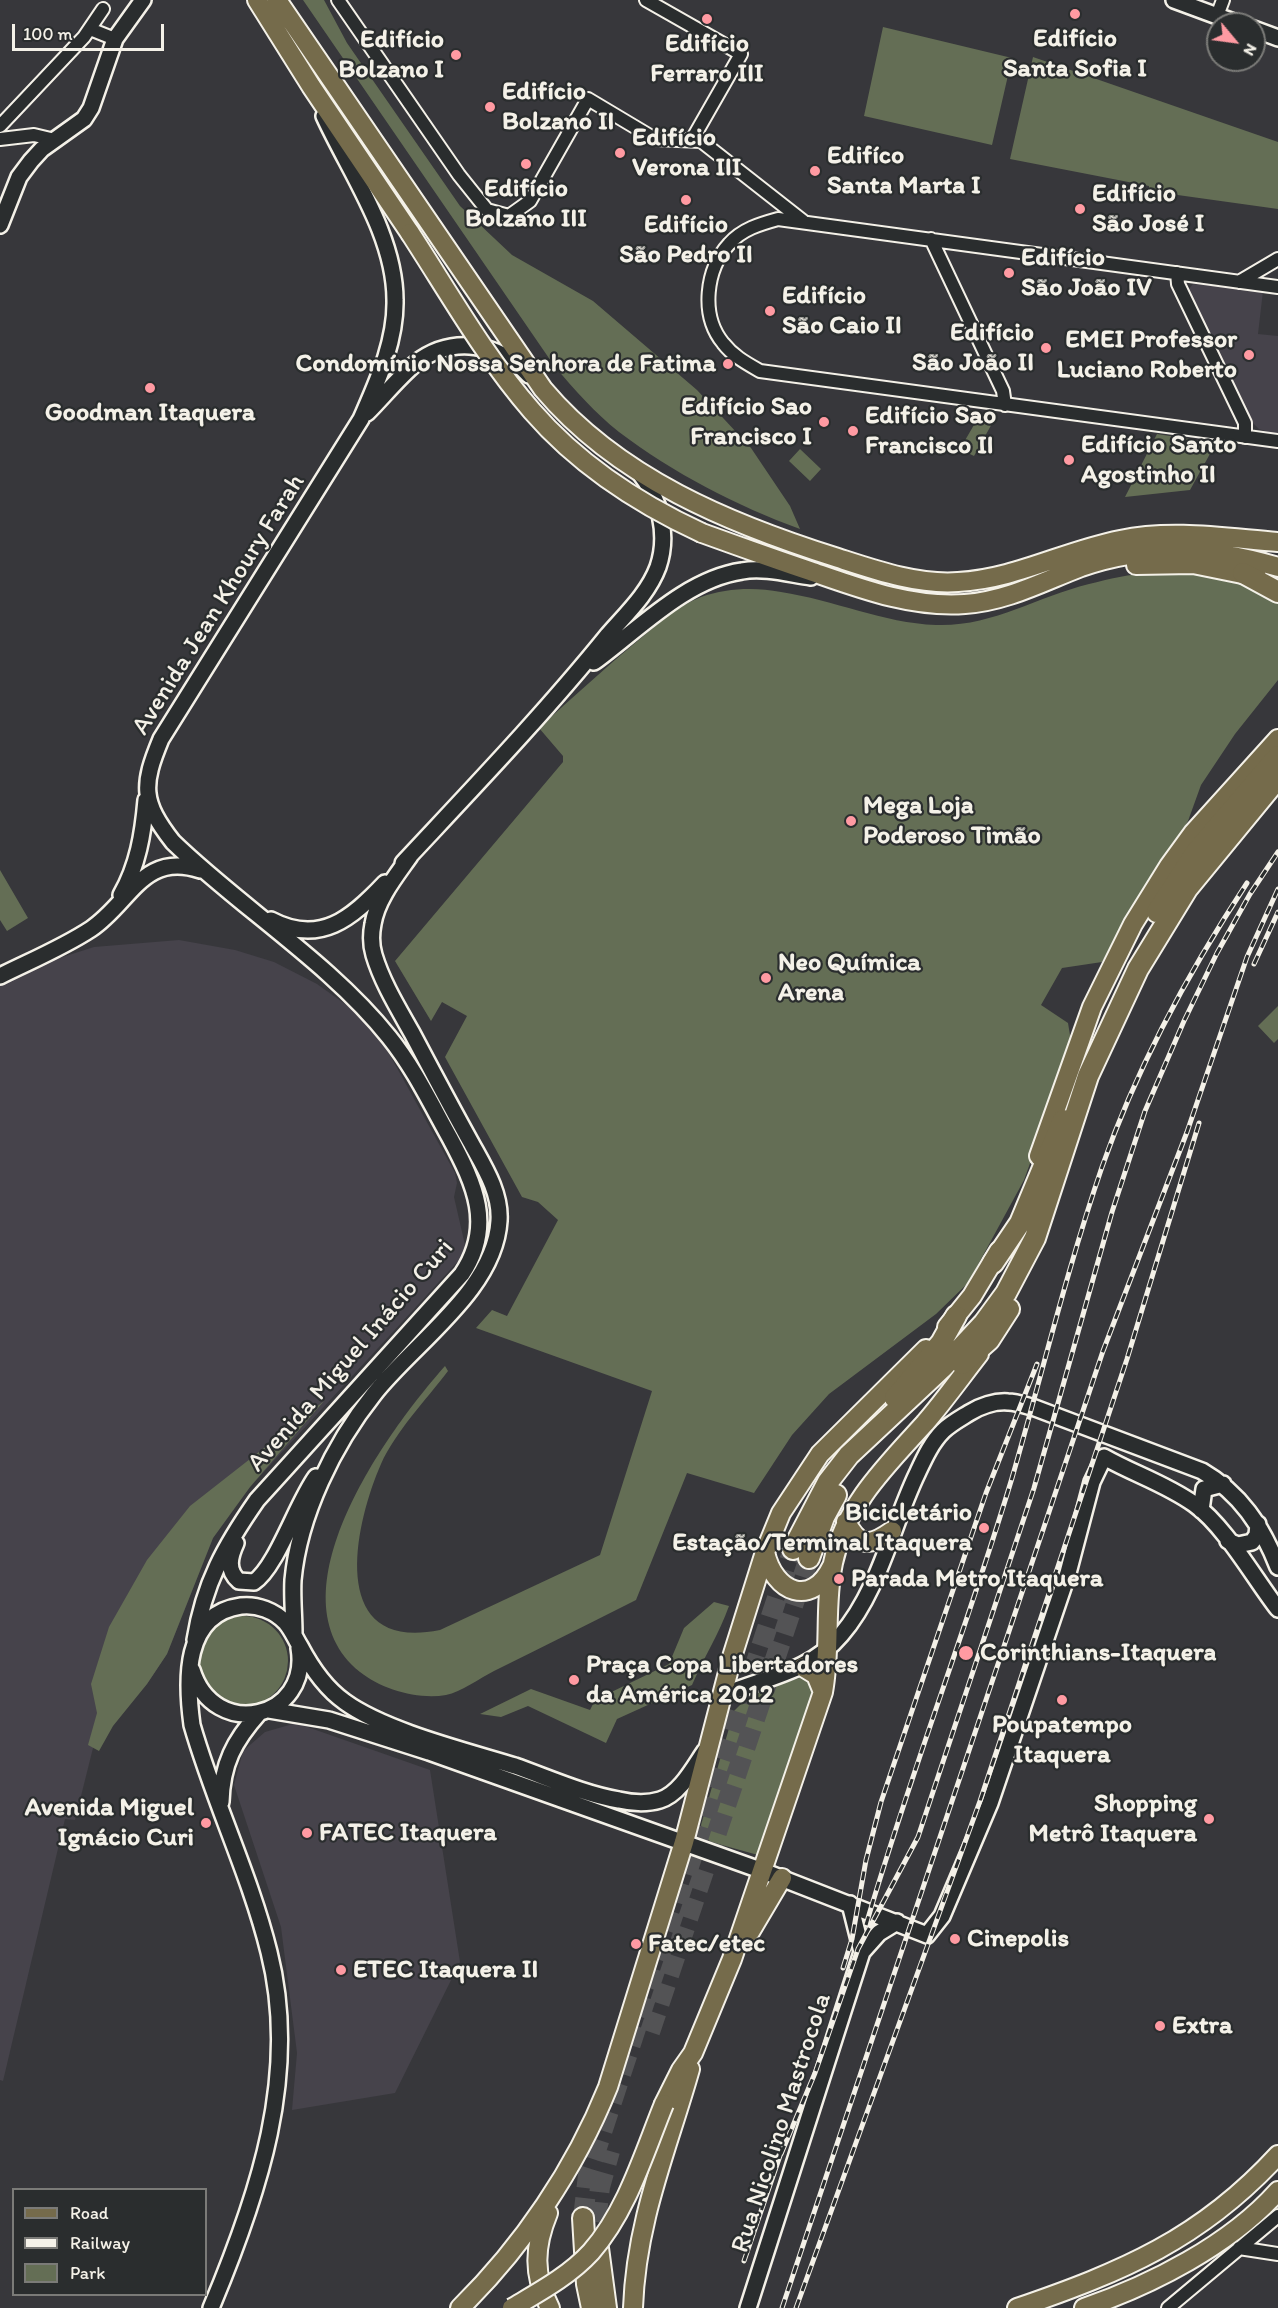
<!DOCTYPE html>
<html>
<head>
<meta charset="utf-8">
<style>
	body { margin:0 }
	#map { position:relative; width:1278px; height:2308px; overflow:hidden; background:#37373b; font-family:Itim,sans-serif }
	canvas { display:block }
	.legend { position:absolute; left:12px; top:2188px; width:195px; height:108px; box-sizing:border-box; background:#2a2d2e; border:2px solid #7b7b78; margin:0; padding:8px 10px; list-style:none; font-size:18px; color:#f4f1e8 }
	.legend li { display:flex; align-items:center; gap:12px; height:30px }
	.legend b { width:30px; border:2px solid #7b7b78 }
	.north { position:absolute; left:1206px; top:12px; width:60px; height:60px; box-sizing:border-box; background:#2a2d2e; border:2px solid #7b7b78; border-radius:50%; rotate:119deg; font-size:16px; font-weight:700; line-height:24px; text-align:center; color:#f4f1e8 }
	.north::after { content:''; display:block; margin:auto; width:21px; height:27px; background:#ff9aa2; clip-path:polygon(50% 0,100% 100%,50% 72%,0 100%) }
	.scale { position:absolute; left:12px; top:24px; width:152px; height:27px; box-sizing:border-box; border:3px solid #f4f1e8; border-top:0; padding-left:8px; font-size:18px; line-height:21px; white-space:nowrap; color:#f4f1e8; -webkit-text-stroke:4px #2a2d2e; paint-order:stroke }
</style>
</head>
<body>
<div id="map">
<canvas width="1278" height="2308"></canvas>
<ul class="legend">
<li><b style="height:8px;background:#756b4b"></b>Road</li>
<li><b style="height:8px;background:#f4f1e8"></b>Railway</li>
<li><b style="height:16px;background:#646e55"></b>Park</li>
</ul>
<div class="north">N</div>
<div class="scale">100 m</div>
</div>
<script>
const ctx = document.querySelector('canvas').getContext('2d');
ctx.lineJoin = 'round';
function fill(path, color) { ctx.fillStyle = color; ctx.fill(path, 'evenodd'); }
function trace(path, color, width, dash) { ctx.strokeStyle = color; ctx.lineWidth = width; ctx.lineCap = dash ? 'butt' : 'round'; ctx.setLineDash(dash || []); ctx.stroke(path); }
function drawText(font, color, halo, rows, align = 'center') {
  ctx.font = font + ' Itim,sans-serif'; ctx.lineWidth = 4.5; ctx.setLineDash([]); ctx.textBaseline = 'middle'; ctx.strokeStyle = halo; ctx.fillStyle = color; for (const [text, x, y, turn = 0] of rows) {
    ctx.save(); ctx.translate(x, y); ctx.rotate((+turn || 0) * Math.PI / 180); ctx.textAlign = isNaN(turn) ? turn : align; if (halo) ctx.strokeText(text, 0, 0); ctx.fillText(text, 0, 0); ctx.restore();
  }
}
fill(new Path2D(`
	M1193,284L1263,291L1258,334L1278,336V435L1259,429L1253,423L1188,290Z
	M179,940L235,950L274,962L317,984L359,1014L381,1039L455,1173L457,1183L454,1197L465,1245L461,1258L250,1487L213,1538L167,1654L147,1684L93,1748L75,1820L65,1819L3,2081L0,2080V981L19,971L94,947Z
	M296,1723L430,1770L460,1962L395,2093L292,2110L297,2053L281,1927L234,1785L243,1751L265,1732Z`), '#46434b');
fill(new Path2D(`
	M303,0H324L347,43L460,206L512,255L593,301L697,390L751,448L790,506L800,529C737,506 673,473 619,432C595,413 575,390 555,367Z
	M883,27L1012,58L992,145L864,116Z
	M1033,57L1278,142V209L1149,191V186L1010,159Z
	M978,418L994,420L974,456L960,449Z
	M1157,434L1216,443L1190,490L1125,497Z
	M800,449L821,469L810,481L789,461Z
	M1215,569L1278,599V680L1235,734L1201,785L1188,821L1102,962L1062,968L1041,1005L1068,1023L1072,1047L1024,1180L968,1283L936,1314L829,1394L792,1435L754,1493L687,1473L636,1600C589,1624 542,1647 494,1671C480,1678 461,1692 446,1695C418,1700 381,1689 360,1672C267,1596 388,1430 445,1366L448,1371C426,1400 396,1431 381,1464C353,1528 328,1653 440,1630L600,1555L652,1391L476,1328L492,1310L507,1316L558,1220L538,1202L522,1197L445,1057L467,1016L442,1002L431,1021L395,961L563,762V756L539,728C572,698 606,667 641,638C659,623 678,606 701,597C727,588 754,587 781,592C834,600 883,623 936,625C992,627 1036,597 1089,584C1109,579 1130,574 1151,573C1175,572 1190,574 1215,569Z
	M0,870L28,918L7,931L0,920Z
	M1278,1006V1039L1274,1043L1258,1026Z
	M324,1401L250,1487L213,1538L167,1654L147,1684L113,1726L99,1751L88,1745L97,1713L91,1684L109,1627L147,1560L190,1506Z
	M714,1602L729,1606C719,1634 704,1657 692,1685L617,1719L606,1743L528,1706L501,1717L480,1714L531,1689L590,1710L595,1700L669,1664L684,1628Z
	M198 1661a45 45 0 1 1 90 0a45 45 0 1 1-90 0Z
	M802,1677L810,1680L817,1689L758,1855L711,1842L703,1835L701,1825L734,1711L750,1695Z`), '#646e55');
trace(new Path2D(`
	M857,1926L864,1920L877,1925L879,1933`), '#535355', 15, [15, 8]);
trace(new Path2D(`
	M650,2032L809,1558
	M583,2218L588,2175L793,1549
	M596,2222L600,2187L610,2151`), '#535355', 20, [20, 10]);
const minor = new Path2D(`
	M338,0L459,175L487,210L509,216L530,201L588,99L655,139L701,141L803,221
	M646,0L741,54L693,138
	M1217,16L1223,0
	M90,29L115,39
	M0,126L84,37L103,9
	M0,139L34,135L55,140
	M931,239L1003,391L1005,405
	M1177,273L1178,284L1245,423V437
	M1239,282L1278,259
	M1278,287L778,219C760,224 742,229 729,244C706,269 700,315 723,343C733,356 746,363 760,371L1278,441
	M1239,2248L1278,2254
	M1168,2308L1278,2216`);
const tertiary = new Path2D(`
	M1174,0L1239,24
	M1254,29L1278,38
	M0,225L19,177L31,161L42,149L84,119L91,108L115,39L143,0
	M367,413C383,397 399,377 416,363C452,335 499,343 529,375
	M594,662C638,630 686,579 742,571C764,567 789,574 811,577
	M403,863C472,789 543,715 607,636C625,615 648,594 658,567C669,535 660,498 639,472
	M121,895C138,865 143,834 146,800
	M271,920C320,946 352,918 385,883
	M0,976C30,961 62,948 91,929C130,903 143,851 200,870
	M1201,1510L1204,1489L1223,1484
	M1228,1541L1238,1545L1252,1542L1257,1535L1258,1524
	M236,1543C230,1556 226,1570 239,1581L254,1582C276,1568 297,1503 316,1477
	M294,1634C294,1616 292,1598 293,1580C299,1515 334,1444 374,1394C414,1343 495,1290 499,1221C501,1192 483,1165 470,1141C450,1105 431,1069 412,1033C398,1008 382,982 374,955C371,945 371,934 373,924C377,899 396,876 410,856
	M195,1640C204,1583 225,1546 257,1500L462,1274C494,1226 475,1185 450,1138C431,1104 414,1068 389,1037C331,964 240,907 173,842C141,801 142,785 161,739L361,419C377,382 396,342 395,300C395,235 350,173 324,116
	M192,1670C214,1742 311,1719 299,1648
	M721,1696C765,1677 809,1673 841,1635C879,1591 892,1526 917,1474C924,1459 931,1443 943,1431C950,1424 961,1418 969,1413C980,1406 995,1401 1008,1402C1017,1402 1027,1406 1035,1408L1202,1471C1240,1493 1262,1526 1278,1567
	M269,1710L329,1720L429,1752L763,1871L927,1935L942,1916L990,1803L1068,1573L1092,1482L1104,1457C1134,1474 1166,1484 1194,1504C1225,1526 1254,1578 1278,1609
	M221,1802C222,1764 234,1741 259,1713
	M850,1904L862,1952
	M211,2308C258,2196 300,2074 269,1952C250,1875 214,1802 192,1725C186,1681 183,1614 241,1606C257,1604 275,1611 286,1623C292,1630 295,1638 300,1646C311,1667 325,1688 345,1702C385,1731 466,1751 515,1766C549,1778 584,1794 619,1800C632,1803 647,1804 660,1800C680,1794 694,1767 705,1751
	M748,2308L862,1952L879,1933L897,1922`);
const primary = new Path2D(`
	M257,0L311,86L410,233
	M277,0L543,389C618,478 730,524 838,558C875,570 918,585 958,582C1015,579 1064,551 1120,540C1172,529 1226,538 1278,542
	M702,533C738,546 774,559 810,571C859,588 911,608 965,604C1007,601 1042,582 1081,567C1147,544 1213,547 1278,567
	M1136,565L1193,564L1257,577
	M1039,1156L1092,1007L1133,924L1169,866L1193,833L1278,739
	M947,1327L972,1296L999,1251
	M846,1522C860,1547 869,1547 892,1531
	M765,1552C774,1593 812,1608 832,1566
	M803,1667L816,1675L823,1692
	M750,1932L782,1878
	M664,2104L681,2070L693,2053L732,1959L823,1692C831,1649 824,1606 833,1563C845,1505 887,1465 925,1423C944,1401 961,1377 979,1354
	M548,2213C534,2247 533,2275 550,2308
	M460,2308C523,2246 575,2169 608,2087L684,1842L732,1657L765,1552L781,1513L820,1454L926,1349
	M633,2308C636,2221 667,2150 690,2069
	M1017,2308C1122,2272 1201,2239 1278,2155
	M1084,2308C1151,2285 1230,2245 1278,2191`);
const trunk = new Path2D(`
	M1243,573L1278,592
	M1157,912L1196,852L1278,756
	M993,1263L1020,1223L1063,1120
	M962,1364L989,1340L1009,1309
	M895,1398L941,1343L956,1316
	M793,1549L828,1482L849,1455L943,1367L984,1323L1006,1293L1035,1238L1088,1076L1138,969L1187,889L1278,778
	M809,1558L824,1517L836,1495
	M583,2218L587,2284L592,2308
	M598,2248L606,2308`);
trace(minor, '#f4f1e8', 16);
trace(tertiary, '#f4f1e8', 20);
trace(primary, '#f4f1e8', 22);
trace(trunk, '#f4f1e8', 24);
trace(minor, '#2a2d2e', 12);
trace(tertiary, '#2a2d2e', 15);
trace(primary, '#756b4b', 18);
trace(trunk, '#756b4b', 20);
const rail = new Path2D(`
	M1254,964L1278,912
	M866,1925C910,1774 967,1628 1012,1478C1042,1374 1067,1269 1102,1167C1137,1067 1189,971 1247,883
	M843,1968L852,1939L866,1860L881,1802L986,1493L1037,1364
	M781,2154L815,2073L858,1949L918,1837L1034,1488L1112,1212L1145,1111L1184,1021L1217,953L1250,894L1278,852
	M744,2261L783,2147
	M782,2308L1103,1351L1187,1132L1247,957L1278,889
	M796,2308L980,1801L1127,1359L1199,1123`);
trace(rail, '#f4f1e8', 5);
trace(rail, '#2a2d2e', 3, [9]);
const primaryBridge = new Path2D(`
	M410,233C449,293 485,357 532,411C578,464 639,504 702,533
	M512,2308C539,2292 569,2276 591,2252C627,2211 644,2153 664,2104`);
trace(primaryBridge, '#f4f1e8', 22, []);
trace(primaryBridge, '#756b4b', 18);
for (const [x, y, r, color] of [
	[1075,14,6,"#ff9aa2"],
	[707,19,6,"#ff9aa2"],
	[456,55,6,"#ff9aa2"],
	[490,107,6,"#ff9aa2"],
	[620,153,6,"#ff9aa2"],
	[526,164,6,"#ff9aa2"],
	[815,171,6,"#ff9aa2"],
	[686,200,6,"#ff9aa2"],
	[1080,209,6,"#ff9aa2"],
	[1009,273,6,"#ff9aa2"],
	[770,311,6,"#ff9aa2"],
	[1046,348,6,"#ff9aa2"],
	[1249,355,6,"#ff9aa2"],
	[728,364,6,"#ff9aa2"],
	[150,388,6,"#ff9aa2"],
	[824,422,6,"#ff9aa2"],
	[853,431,6,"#ff9aa2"],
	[1069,460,6,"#ff9aa2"],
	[851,821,6,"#ff9aa2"],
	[766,978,6,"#ff9aa2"],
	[984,1528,6,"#ff9aa2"],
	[839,1579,6,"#ff9aa2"],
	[966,1653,8,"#ff9aa2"],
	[574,1680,6,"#ff9aa2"],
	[1062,1700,6,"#ff9aa2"],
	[1209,1819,6,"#ff9aa2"],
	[206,1823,6,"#ff9aa2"],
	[307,1833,6,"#ff9aa2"],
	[955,1939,6,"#ff9aa2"],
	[636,1944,6,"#ff9aa2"],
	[341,1970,6,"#ff9aa2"],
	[1160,2026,6,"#ff9aa2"]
]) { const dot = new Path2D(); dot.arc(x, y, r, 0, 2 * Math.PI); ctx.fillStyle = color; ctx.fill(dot); trace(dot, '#2a2d2e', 2); }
drawText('bold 26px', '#f4f1e8', '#2a2d2e', [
	["Edifício",1075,39,"center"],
	["Santa Sofia I",1075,69,"center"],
	["Edifício",444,40,"right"],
	["Bolzano I",444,70,"right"],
	["Edifício",707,44,"center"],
	["Ferraro III",707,74,"center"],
	["Edifício",502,92],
	["Bolzano II",502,122],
	["Edifício",632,138],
	["Verona III",632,168],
	["Edifíco",827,156],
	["Santa Marta I",827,186],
	["Edifício",526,189,"center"],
	["Bolzano III",526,219,"center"],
	["Edifício",1092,194],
	["São José I",1092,224],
	["Edifício",686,225,"center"],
	["São Pedro II",686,255,"center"],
	["Edifício",1021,258],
	["São João IV",1021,288],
	["Edifício",782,296],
	["São Caio II",782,326],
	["Edifício",1034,333,"right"],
	["São João II",1034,363,"right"],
	["EMEI Professor",1237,340,"right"],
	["Luciano Roberto",1237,370,"right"],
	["Condomínio Nossa Senhora de Fatima",716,364,"right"],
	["Edifício Sao",812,407,"right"],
	["Francisco I",812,437,"right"],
	["Goodman Itaquera",150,413,"center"],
	["Edifício Sao",865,416],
	["Francisco II",865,446],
	["Edifício Santo",1081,445],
	["Agostinho II",1081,475],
	["Mega Loja",863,806],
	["Poderoso Timão",863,836],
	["Neo Química",778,963],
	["Arena",778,993],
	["Bicicletário",972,1513,"right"],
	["Estação/Terminal Itaquera",972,1543,"right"],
	["Parada Metro Itaquera",851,1579],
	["Corinthians-Itaquera",980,1653],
	["Praça Copa Libertadores",586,1665],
	["da América 2012",586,1695],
	["Poupatempo",1062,1725,"center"],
	["Itaquera",1062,1755,"center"],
	["Shopping",1197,1804,"right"],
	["Metrô Itaquera",1197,1834,"right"],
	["Avenida Miguel",194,1808,"right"],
	["Ignácio Curi",194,1838,"right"],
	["FATEC Itaquera",319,1833],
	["Cinepolis",967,1939],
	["Fatec/etec",648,1944],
	["ETEC Itaquera II",353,1970],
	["Extra",1172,2026]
], 'left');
drawText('26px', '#f4f1e8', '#2a2d2e', [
	["Avenida Jean Khoury Farah",219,605,-58],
	["Avenida Miguel Inácio Curi",351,1356,-49],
	["Rua Nicolino Mastrocola",782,2123,-72]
]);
</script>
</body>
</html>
